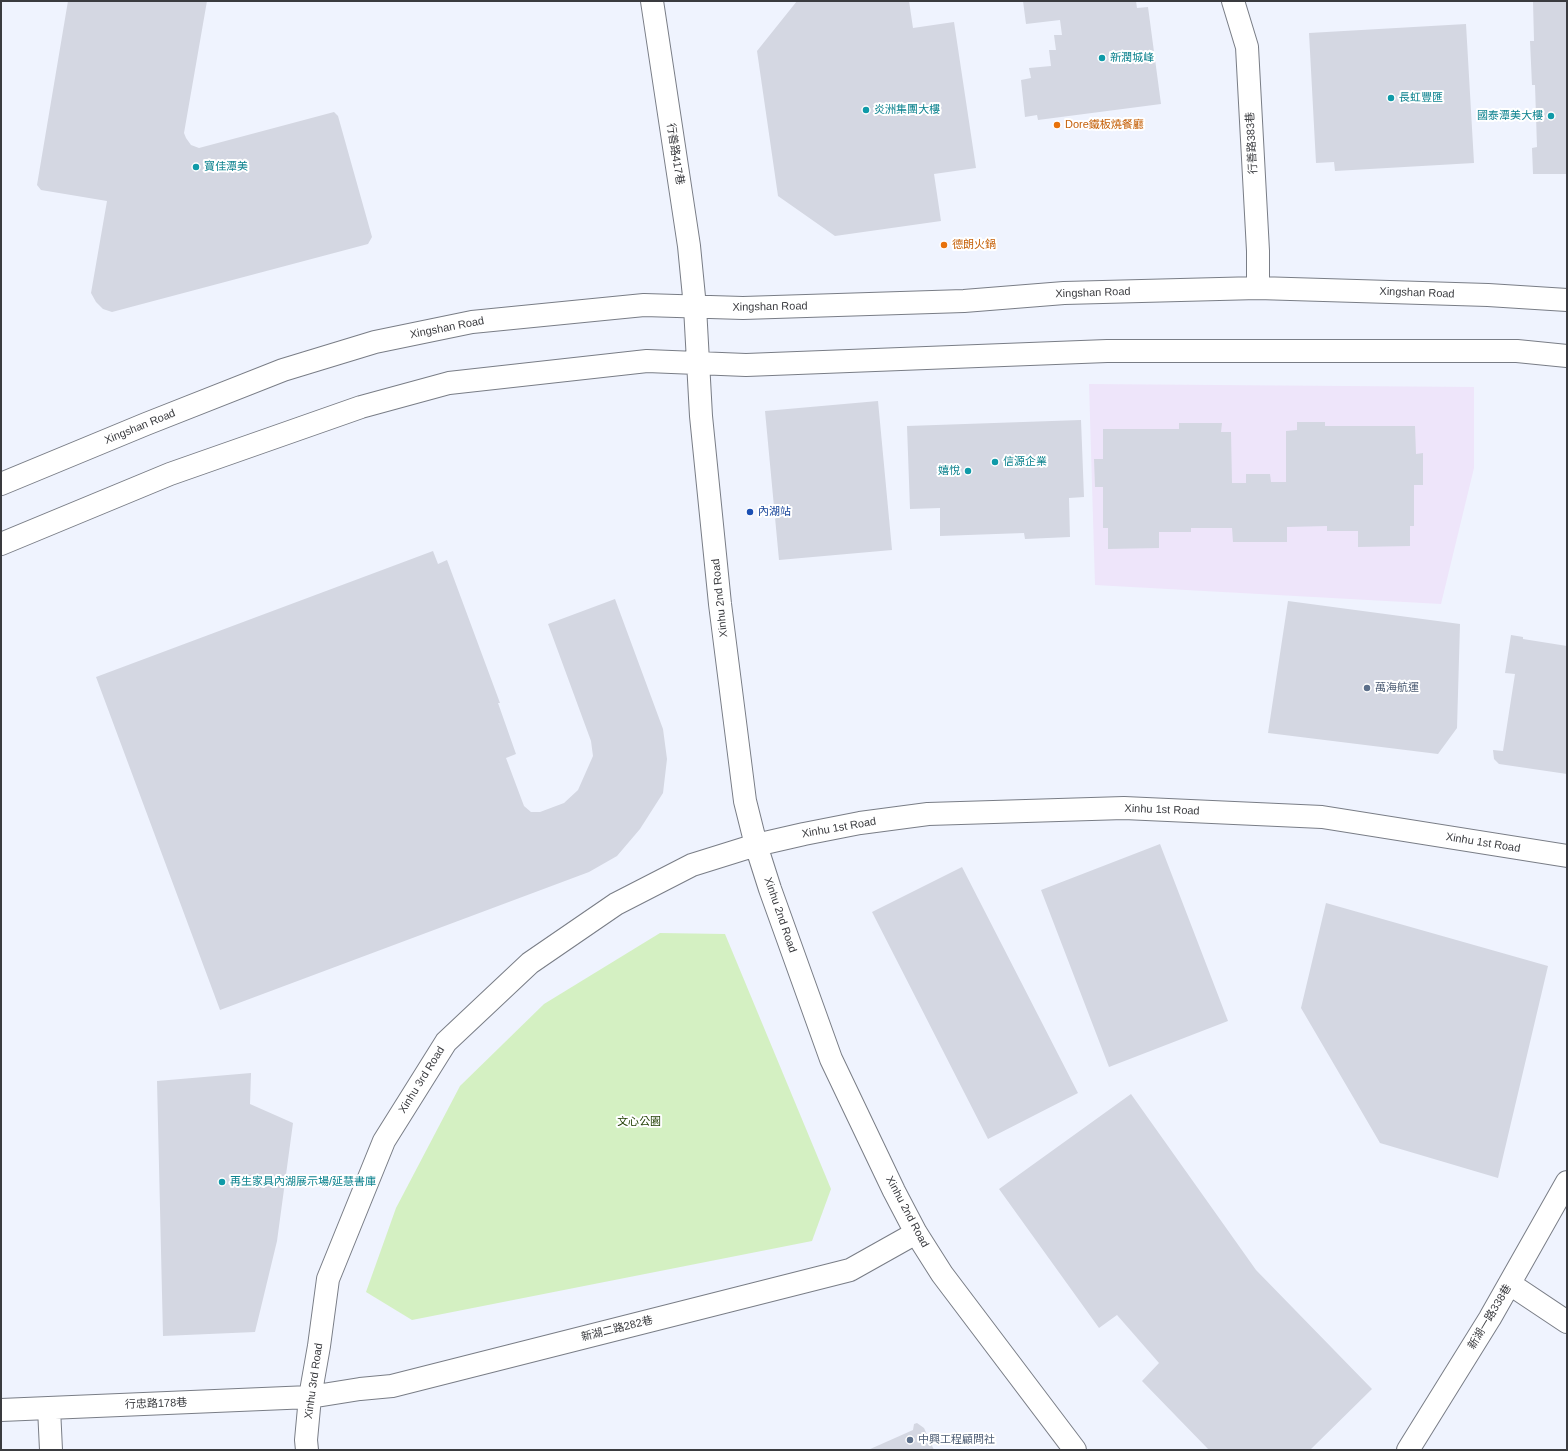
<!DOCTYPE html>
<html>
<head>
<meta charset="utf-8">
<style>
	body { margin:0 }
	#map { position:relative; width:1568px; height:1451px; overflow:hidden; background:#eff3fe; font-family:Arial,sans-serif }
	canvas { display:block }
	.frame { position:absolute; inset:0; border:2px solid #3a3b3f; pointer-events:none }
</style>
</head>
<body>
<div id="map">
<canvas width="1568" height="1451"></canvas>
<div class="frame"></div>
</div>
<script>
const ctx = document.querySelector('canvas').getContext('2d');
ctx.lineJoin = 'round';
function fill(path, color) { ctx.fillStyle = color; ctx.fill(path, 'evenodd'); }
function trace(path, color, width, dash) { ctx.strokeStyle = color; ctx.lineWidth = width; ctx.lineCap = dash ? 'butt' : 'round'; ctx.setLineDash(dash || []); ctx.stroke(path); }
function drawText(font, color, halo, rows, align = 'center') {
  ctx.font = font + ' Arial,"Noto Sans TC",sans-serif'; ctx.lineWidth = 4; ctx.setLineDash([]); ctx.textBaseline = 'middle'; ctx.strokeStyle = halo; ctx.fillStyle = color; for (const [text, x, y, turn = 0] of rows) {
    ctx.save(); ctx.translate(x, y); ctx.rotate((+turn || 0) * Math.PI / 180); ctx.textAlign = isNaN(turn) ? turn : align; if (halo) ctx.strokeText(text, 0, 0); ctx.fillText(text, 0, 0); ctx.restore();
  }
}
fill(new Path2D(`
	M1089,384L1474,387V468L1441,604L1095,585Z`), '#eee5fa');
fill(new Path2D(`
	M660,933L725,934L831,1189L812,1241L412,1320L366,1292L396,1208L460,1086L544,1004Z`), '#d4f0c2');
fill(new Path2D(`
	M68,1H207L184,133L186,138L191,145L199,148L334,112L338,116L372,237L368,244L112,312L103,309L96,302L91,293L107,201L41,190L37,185Z
	M797,1H909L913,28L954,22L976,168L934,174L941,221L835,236L778,196L757,51Z
	M1023,1H1136L1137,8L1148,7L1161,104L1038,120L1037,115L1025,117L1021,80L1031,78L1029,68L1051,66L1049,50H1056L1054,35H1062L1060,20L1026,24Z
	M1533,1H1567V174H1533L1532,148L1537,147L1535,85H1532L1530,41H1534Z
	M1466,24L1474,163L1335,171L1334,162L1316,163L1309,33Z
	M878,401L892,550L779,560L765,411Z
	M1081,420L1084,497L1069,498L1070,537L1025,539L1024,533L940,536V508L910,509L907,426Z
	M1297,422H1325V426H1415L1416,454L1423,453V485H1414V526H1410V546L1358,547V531H1327V526L1287,527V542H1233L1232,528H1191V532H1159V548L1108,549V528H1103V487H1095L1094,459H1103V429H1179V423H1222L1221,432H1231L1232,483H1246V474H1270L1271,482H1286V431L1297,430Z
	M433,551L438,564L447,560L500,703H498L516,754L506,758L524,806L531,812H540L564,803L578,790L593,756L591,741L548,624L615,599L663,729L667,759L663,793L640,829L617,856L589,872L220,1010L96,677Z
	M1288,601L1460,624L1457,728L1438,754L1268,733Z
	M1511,635L1523,637V639L1567,646V774L1499,764L1494,759L1493,750L1503,751L1515,674L1505,673Z
	M1160,844L1228,1021L1109,1067L1041,890Z
	M962,867L1078,1093L988,1139L872,912Z
	M1326,903L1548,966L1498,1178L1380,1143L1301,1008Z
	M251,1073L250,1104L293,1123L277,1241L255,1332L163,1336L157,1081Z
	M1131,1094L1256,1270L1372,1389L1310,1450H1209L1142,1381L1159,1363L1117,1315L1099,1328L999,1189Z
	M917,1423L924,1428L934,1450H868L913,1430L914,1424Z`), '#d4d7e2');
const minor = new Path2D(`
	M652,1L689,246L695,307L701,416L720,604L745,801L756,845L770,889L831,1059L894,1191L916,1233L942,1274L1075,1450
	M1233,1L1247,47L1258,251V288
	M1,484L146,424L283,370L375,342L472,322L644,305L743,308L964,301L1064,293L1258,288L1488,295L1567,300
	M1,544L170,474L361,407L449,383L647,361L746,365L1107,351H1517L1567,356
	M1510,1284L1567,1322
	M49,1408L51,1450
	M1,1410L310,1397L360,1389L392,1386L850,1270L916,1233
	M307,1450L306,1440L310,1397L319,1346L328,1279L384,1141L446,1042L530,963L616,904L692,865L756,845L804,834L860,823L928,814L1124,808L1322,817L1567,856
	M1408,1450L1490,1318L1567,1182`);
trace(minor, '#797d86', 24);
trace(minor, '#fff', 22);
for (const [x, y, r, color] of [
	[1102,58,4,"#0f9aa8"],
	[1391,98,4,"#0f9aa8"],
	[866,110,4,"#0f9aa8"],
	[1551,116,4,"#0f9aa8"],
	[1057,125,4,"#e8710a"],
	[196,167,4,"#0f9aa8"],
	[944,245,4,"#e8710a"],
	[995,462,4,"#0f9aa8"],
	[968,471,4,"#0f9aa8"],
	[750,512,4,"#1a4fb4"],
	[1367,688,4,"#5c6f8a"],
	[222,1182,4,"#0f9aa8"],
	[910,1440,4,"#5c6f8a"]
]) { const dot = new Path2D(); dot.arc(x, y, r, 0, 2 * Math.PI); ctx.fillStyle = color; ctx.fill(dot); trace(dot, '#fff', 1.5); }
drawText('11px', '#0d838f', '#fff', [
	["新潤城峰",1110,58],
	["長虹豐匯",1399,98],
	["炎洲集團大樓",874,110],
	["國泰潭美大樓",1543,116,"right"],
	["寶佳潭美",204,167],
	["信源企業",1003,462],
	["嬉悅",960,471,"right"],
	["再生家具內湖展示場/延慧書庫",230,1182]
], 'left');
drawText('11px', '#c56008', '#fff', [
	["Dore鐵板燒餐廳",1065,125],
	["德朗火鍋",952,245]
], 'left');
drawText('11px', '#3a3b3f', '#fff', [
	["行善路383巷",1252,143,-93],
	["行善路417巷",675,154,81],
	["Xingshan Road",1093,293,-2],
	["Xingshan Road",1417,293,2],
	["Xingshan Road",770,307,-1],
	["Xingshan Road",447,328,-11],
	["Xingshan Road",140,427,-22],
	["Xinhu 2nd Road",720,598,-96],
	["Xinhu 1st Road",1162,810,2],
	["Xinhu 1st Road",839,828,-10],
	["Xinhu 1st Road",1483,843,9],
	["Xinhu 2nd Road",780,915,71],
	["Xinhu 3rd Road",422,1080,-58],
	["Xinhu 2nd Road",907,1212,62],
	["新湖一路338巷",1490,1317,-59],
	["新湖二路282巷",617,1329,-14],
	["Xinhu 3rd Road",314,1381,-82],
	["行忠路178巷",156,1404,-2]
]);
drawText('11px', '#164399', '#fff', [
	["內湖站",758,512]
], 'left');
drawText('11px', '#4e5e75', '#fff', [
	["萬海航運",1375,688],
	["中興工程顧問社",918,1440]
], 'left');
drawText('11px', '#213f03', '#fff', [
	["文心公園",639,1122]
]);
</script>
</body>
</html>
